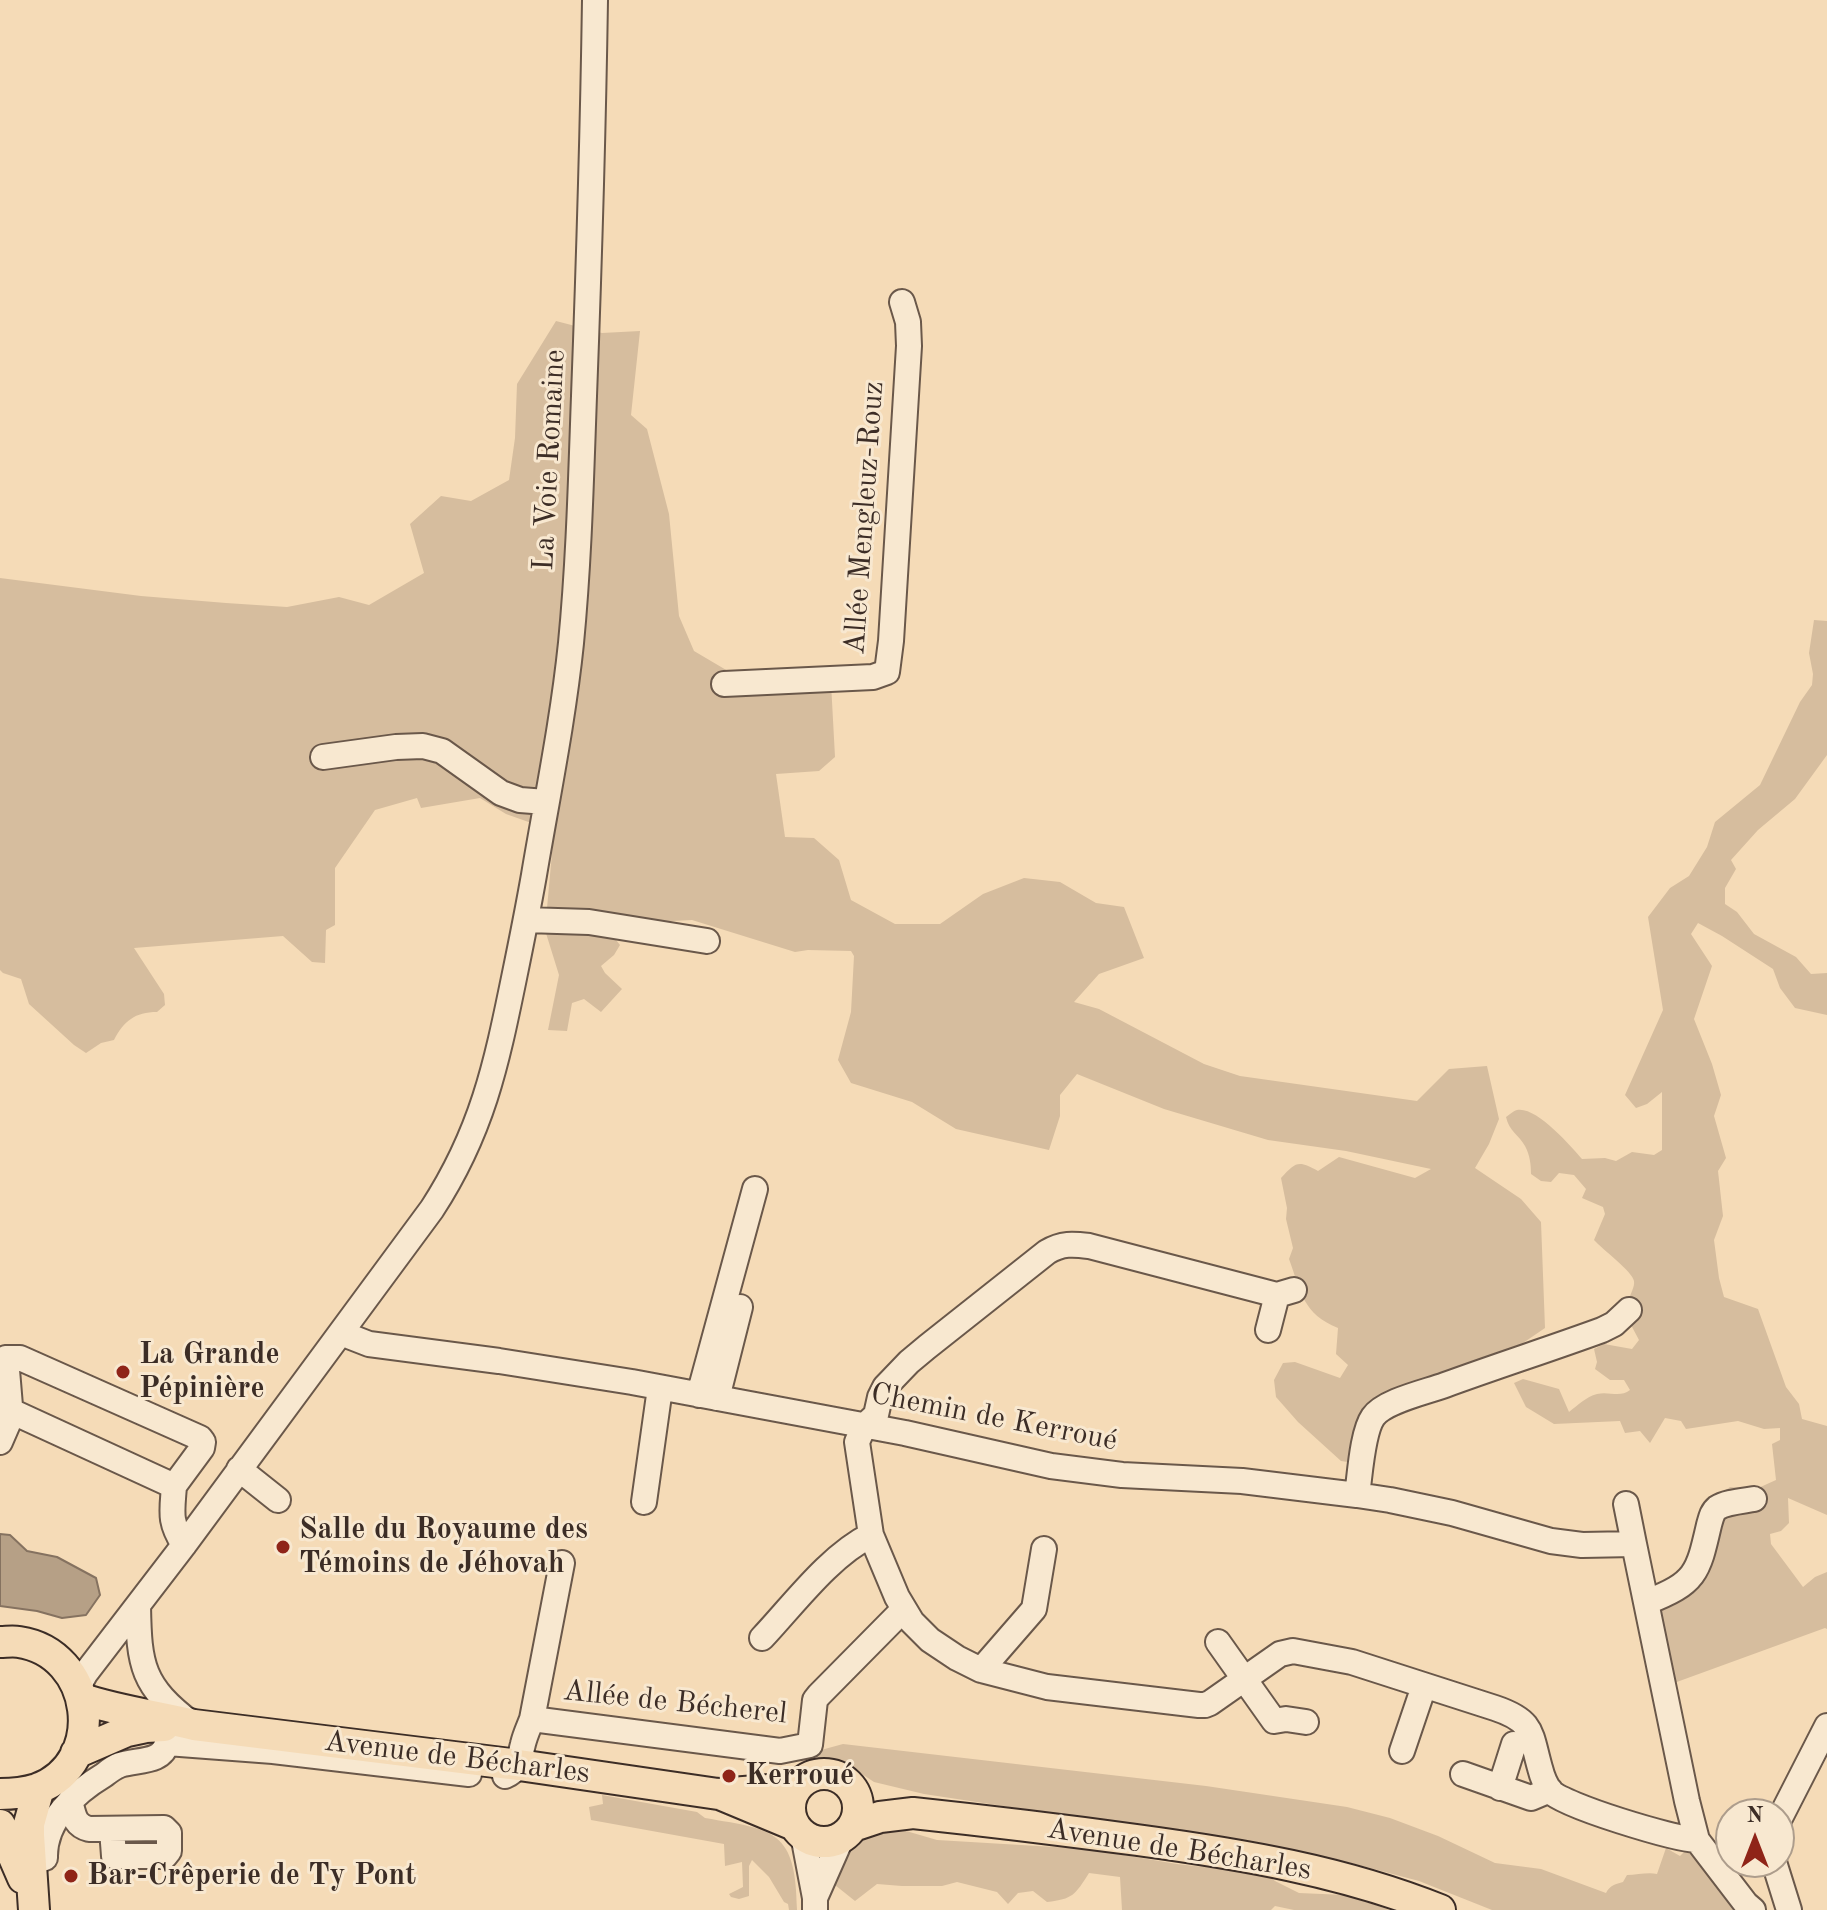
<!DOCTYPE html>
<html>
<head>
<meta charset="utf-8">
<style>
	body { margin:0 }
	#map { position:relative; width:1827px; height:1910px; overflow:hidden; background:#f5dbb7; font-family:"Old Standard TT",serif }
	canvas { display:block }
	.north { position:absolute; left:1715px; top:1798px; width:80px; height:80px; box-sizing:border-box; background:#f8e8d0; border:2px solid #ad9d8c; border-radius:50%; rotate:0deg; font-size:22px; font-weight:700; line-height:32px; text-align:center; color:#3c2d26 }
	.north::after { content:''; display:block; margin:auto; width:28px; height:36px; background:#8f2418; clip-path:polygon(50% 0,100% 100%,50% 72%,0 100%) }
</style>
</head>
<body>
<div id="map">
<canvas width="1827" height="1910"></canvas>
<div class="north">N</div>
</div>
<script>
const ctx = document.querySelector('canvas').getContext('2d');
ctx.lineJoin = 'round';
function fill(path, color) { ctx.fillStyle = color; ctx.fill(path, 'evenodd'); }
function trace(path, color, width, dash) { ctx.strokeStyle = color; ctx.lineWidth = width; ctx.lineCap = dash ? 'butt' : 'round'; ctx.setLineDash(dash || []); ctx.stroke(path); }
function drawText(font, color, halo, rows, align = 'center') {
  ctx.font = font + ' "Old Standard TT",serif'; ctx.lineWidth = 6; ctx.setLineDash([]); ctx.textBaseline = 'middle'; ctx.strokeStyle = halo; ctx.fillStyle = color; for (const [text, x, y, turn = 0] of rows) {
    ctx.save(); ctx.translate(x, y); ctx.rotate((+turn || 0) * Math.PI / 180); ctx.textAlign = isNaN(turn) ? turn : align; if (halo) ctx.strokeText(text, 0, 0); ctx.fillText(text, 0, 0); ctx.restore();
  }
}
fill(new Path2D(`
	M556,321L602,333L640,331L631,415L647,429L669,514L679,616L694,651L733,674L831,683L835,757L819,771L776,774L785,837L814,838L839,860L851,900L895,924H940L983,894L1024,878L1060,882L1096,903L1124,907L1144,958L1099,974L1074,1002L1099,1009L1204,1064L1240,1076L1417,1101L1449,1069L1487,1066L1499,1119L1489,1144L1475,1168L1521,1199L1541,1222L1545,1328L1495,1362L1390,1402L1354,1463L1341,1461L1298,1422L1276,1397L1274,1380L1283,1363L1295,1362L1340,1378L1348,1365L1336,1354L1338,1328C1303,1314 1301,1292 1289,1259L1293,1248L1286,1219L1287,1208L1281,1178C1296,1162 1298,1160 1318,1171L1339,1157L1415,1178L1431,1169L1346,1151L1268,1140L1164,1109L1077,1074L1060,1095V1116L1049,1150L956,1129L912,1102L851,1083L838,1060L851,1012L854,956L851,951L808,950L795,952L692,920L634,923L605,936L616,940L620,945L614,955L601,966L605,973L622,989L601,1012L584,999L572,1003L567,1031L548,1030L559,975L545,930L554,831L506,814L480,798L421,808L417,798L375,810L335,868V925L326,930L325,963L312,962L283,936L134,948L164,994L165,1005L157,1012C135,1012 124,1021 114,1040L101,1043L86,1053L74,1045L29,1004L21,979L3,973L0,970V578L141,596L226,603L287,607L339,597L369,605L424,573L410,524L441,496L471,501L509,480L515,438L517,384Z
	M1814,620L1827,621V755L1795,799L1758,830L1731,860L1736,869L1725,888V904L1737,912L1754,934L1796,957L1811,974L1827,973V1015L1795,1008L1780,988L1773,969L1722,936L1698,923L1691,934L1712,966L1694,1019L1712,1064L1721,1095L1714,1116L1726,1158L1718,1171L1723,1216L1714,1240L1719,1278L1724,1297L1758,1309L1786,1387L1799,1404L1802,1419L1827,1426V1515L1788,1498L1789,1523L1781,1531L1770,1534L1771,1544L1803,1587L1815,1577L1827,1572V1629L1825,1628L1674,1683L1660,1604L1681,1597L1701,1586L1722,1529L1724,1517L1722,1493L1730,1487L1756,1489L1776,1480L1772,1444L1780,1440V1428L1764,1429L1738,1421L1686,1429L1681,1421L1665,1418L1650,1443L1640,1431L1625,1433L1620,1421L1554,1424L1526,1407L1514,1383L1523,1379L1559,1389L1569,1412C1578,1405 1586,1397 1597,1394C1609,1391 1620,1398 1630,1390L1624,1380H1610L1595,1369L1597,1362L1594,1349L1604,1344L1632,1349L1639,1340L1631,1325C1633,1316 1628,1309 1629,1300C1630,1294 1635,1287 1634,1281C1633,1272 1602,1249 1594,1240L1605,1214L1603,1207L1582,1198L1586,1189L1574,1175L1559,1173L1551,1182L1541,1181L1531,1174C1531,1165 1530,1155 1525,1146C1519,1135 1509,1131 1506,1117C1509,1115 1513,1111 1517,1110C1536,1106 1570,1145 1582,1159L1605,1158L1616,1161L1632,1152L1654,1155L1662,1150V1092L1647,1104L1636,1108L1625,1095L1663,1010L1648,917L1670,888L1689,876L1707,847L1715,822L1760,785L1800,702L1812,685L1813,674L1809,653Z
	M843,1744L1206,1786L1347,1807L1390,1818L1438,1836L1495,1863L1541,1869L1606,1893C1610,1885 1616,1884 1623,1882L1627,1875C1637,1875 1648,1872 1657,1874L1666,1848L1680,1856L1687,1849L1710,1868L1744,1910H1492L1419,1881L1351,1863L1273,1847L924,1794L874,1782L850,1766L837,1761L819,1758L801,1762L803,1755Z
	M602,1795L697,1812L705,1818C775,1830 796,1830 797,1910H789L788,1904L784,1902L769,1877L752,1860L749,1866V1896L739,1899L731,1897L729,1894L743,1887L742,1862L725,1866L724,1844L591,1820L589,1807L603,1804Z
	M889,1826L937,1840L1088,1849L1177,1864L1266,1874L1275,1881L1299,1893L1345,1895L1390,1910H1294L1275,1906L1271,1910H1122L1120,1877L1089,1873C1075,1895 1073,1899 1047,1902L1033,1891L1018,1893L1008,1904L997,1892L957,1882L942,1886H902L877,1884L855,1901L835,1885C840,1870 846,1848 858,1838C866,1832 880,1829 889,1826Z`), '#d6bd9e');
const water = new Path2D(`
	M0,1534L10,1535L27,1551L57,1557L96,1578L100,1595L86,1615L62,1618L37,1611L0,1606Z`);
fill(water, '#b6a086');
trace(water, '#857260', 2);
const minor = new Path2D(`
	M724,684L873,677L887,672L891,641L909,346L908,322L902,302
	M323,757L396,747L423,746L442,751L501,793L520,800L546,802
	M526,920L589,922L707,941
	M1294,1290L1277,1295L1089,1246C1073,1244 1062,1243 1047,1252L927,1347L909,1362L885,1387L880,1397L876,1415L864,1426L857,1442L871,1535L897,1597L912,1622L930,1640L957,1658L981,1670L1047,1687L1199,1705H1205L1210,1703L1280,1654L1293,1651L1352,1662L1495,1708C1534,1721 1530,1733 1540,1768C1542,1776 1545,1784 1550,1791C1564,1806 1674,1839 1697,1840
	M1268,1330L1277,1295
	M342,1331L351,1337L369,1344L499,1361L632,1382L905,1433L1051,1466L1122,1475L1242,1481L1357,1495L1390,1500L1452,1513L1551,1541L1582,1545L1634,1544L1687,1801L1697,1840L1746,1904L1753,1910
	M699,1395L755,1189
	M717,1398L740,1307
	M0,1442L13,1412L10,1406L6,1358H20L200,1438L203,1442L202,1448L174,1486L13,1412
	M239,1469L278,1500
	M174,1486C172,1513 169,1521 184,1545
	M1357,1495C1360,1476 1362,1433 1373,1417C1384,1401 1426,1392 1445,1385C1497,1366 1550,1349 1602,1330L1614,1324L1629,1310
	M644,1502L660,1388
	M1626,1504L1634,1544
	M1647,1602C1696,1583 1698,1573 1709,1525C1711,1518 1712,1512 1717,1508C1726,1502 1743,1501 1754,1499
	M138,1605C139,1666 142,1686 192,1724
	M762,1638C794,1604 829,1556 871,1535
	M1218,1642L1274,1721L1286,1719L1306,1722
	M981,1670L1034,1609L1044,1549
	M78,1687L85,1674L184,1545L432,1209C482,1132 496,1066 514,978C521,944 528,909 534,875C547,798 563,721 571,643C579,561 581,478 584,396C589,264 593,132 595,0
	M532,1719L780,1751L810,1745L815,1700L819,1695L904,1609
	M1402,1751L1424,1686
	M1463,1774L1531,1798L1550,1790
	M505,1776C521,1769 519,1758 523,1744C525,1735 529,1727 532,1719L562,1563
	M1500,1788L1514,1744
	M70,1801C74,1815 74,1825 89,1829L164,1828L169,1833V1851L165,1856H114L112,1829
	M1779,1820L1827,1726
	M803,1835L815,1898V1910
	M29,1862L45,1858C44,1821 74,1793 104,1775C109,1771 114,1767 120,1765C136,1759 162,1764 167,1743L273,1751L469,1774
	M1774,1862L1789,1910
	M815,1898L842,1837`);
const major = new Path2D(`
	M0,1642C6,1642 13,1641 19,1642C94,1653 109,1762 37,1789C24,1793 13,1794 0,1794
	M82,1699C119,1711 157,1716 194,1725L519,1765L718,1794L795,1788
	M76,1753L127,1731L146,1727L164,1726
	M790 1808a34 34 0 1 1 68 0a34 34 0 1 1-68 0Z
	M722,1795L794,1825
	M0,1825L23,1878
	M853,1826L880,1817L913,1813C988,1821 1062,1830 1137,1840C1240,1854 1343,1871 1440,1910
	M34,1910L29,1835V1824L39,1788`);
trace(minor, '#6a584a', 28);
trace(major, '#3c2d26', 34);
trace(minor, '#f8e8d0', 24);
trace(major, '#f5dbb7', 30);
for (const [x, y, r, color] of [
	[123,1372,8,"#8f2418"],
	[283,1547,8,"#8f2418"],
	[729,1776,8,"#8f2418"],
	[71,1876,8,"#8f2418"]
]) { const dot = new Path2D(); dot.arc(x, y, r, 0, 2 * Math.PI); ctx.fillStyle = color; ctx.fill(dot); trace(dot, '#f8e8d0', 3); }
drawText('30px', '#3c2d26', '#f8e8d0', [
	["La Voie Romaine",550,460,-87],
	["Allée Mengleuz-Rouz",865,518,-86],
	["Chemin de Kerroué",994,1418,11],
	["Allée de Bécherel",675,1703,6],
	["Avenue de Bécharles",457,1758,7],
	["Avenue de Bécharles",1179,1850,9]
]);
drawText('bold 30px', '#3c2d26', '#f8e8d0', [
	["La Grande",139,1355],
	["Pépinière",139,1389],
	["Salle du Royaume des",299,1530],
	["Témoins de Jéhovah",299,1564],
	["Kerroué",745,1776],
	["Bar-Crêperie de Ty Pont",87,1876]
], 'left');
</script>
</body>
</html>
